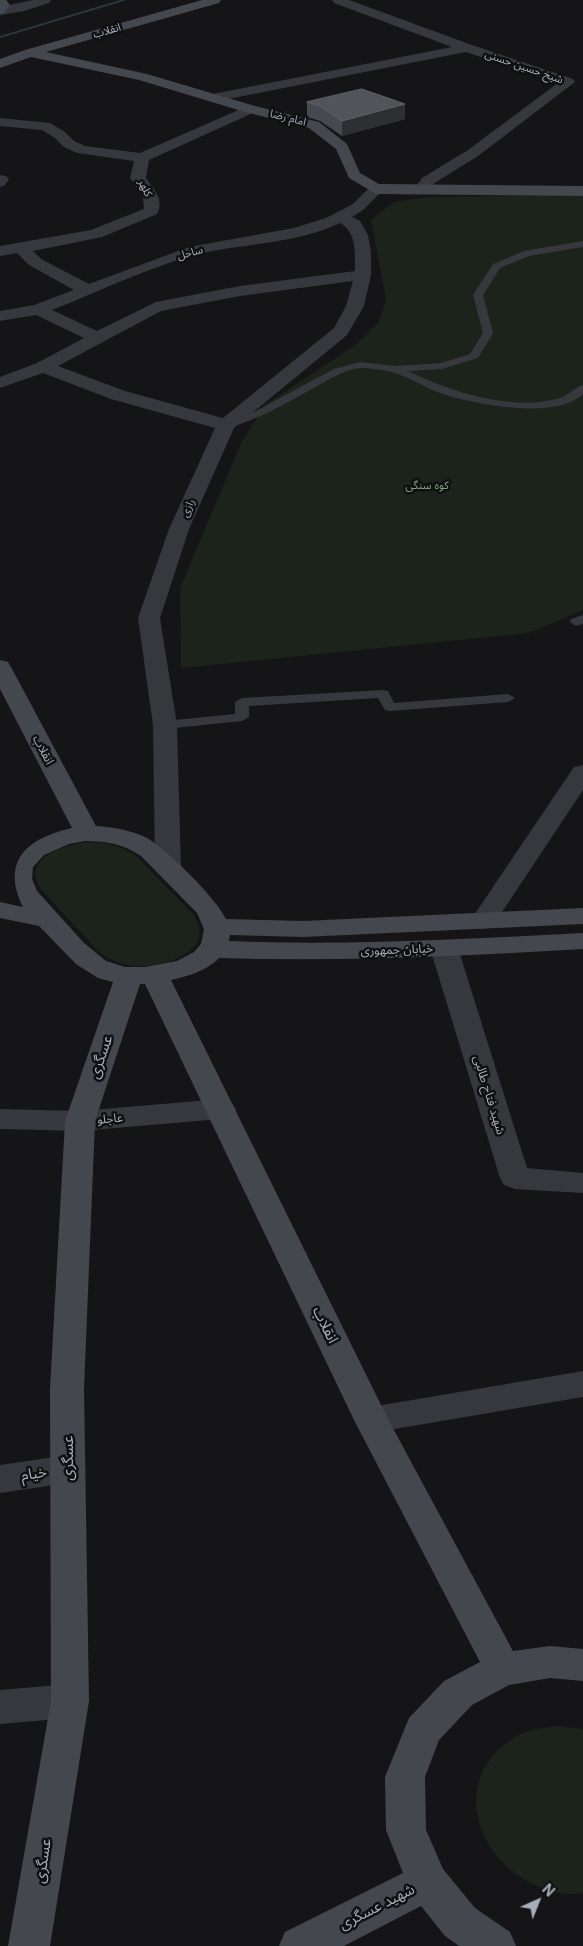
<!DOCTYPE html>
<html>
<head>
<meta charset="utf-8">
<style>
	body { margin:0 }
	#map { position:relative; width:583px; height:1946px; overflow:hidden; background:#151517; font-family:Inter,sans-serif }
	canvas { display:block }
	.north { position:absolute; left:513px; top:1876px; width:50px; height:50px; -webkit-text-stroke:4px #101012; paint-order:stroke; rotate:44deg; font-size:14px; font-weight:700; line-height:20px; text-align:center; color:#a6aeb9 }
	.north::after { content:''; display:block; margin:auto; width:18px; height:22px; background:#a6aeb9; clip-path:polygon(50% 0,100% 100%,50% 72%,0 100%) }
</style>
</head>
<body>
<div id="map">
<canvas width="583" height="1946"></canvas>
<div class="north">N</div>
</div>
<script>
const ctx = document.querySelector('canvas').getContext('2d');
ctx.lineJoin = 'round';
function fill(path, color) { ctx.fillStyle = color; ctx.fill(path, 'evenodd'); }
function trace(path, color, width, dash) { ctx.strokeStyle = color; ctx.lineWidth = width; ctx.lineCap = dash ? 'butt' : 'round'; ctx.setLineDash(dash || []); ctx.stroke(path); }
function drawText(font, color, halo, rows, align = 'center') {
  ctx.font = font + ' Inter,"Noto Sans Arabic",sans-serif'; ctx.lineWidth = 5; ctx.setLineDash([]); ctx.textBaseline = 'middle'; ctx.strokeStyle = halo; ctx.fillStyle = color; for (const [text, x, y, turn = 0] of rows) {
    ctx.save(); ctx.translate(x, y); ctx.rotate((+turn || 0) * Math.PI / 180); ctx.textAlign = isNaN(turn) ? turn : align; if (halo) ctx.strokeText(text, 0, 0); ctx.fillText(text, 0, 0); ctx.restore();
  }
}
fill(new Path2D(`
	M583,195V610L529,633L181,668L180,588L242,441L266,404L354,346L378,323L386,300L371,220L394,202L427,197Z
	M86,842C105,842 120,845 136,856L193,914C219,952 162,968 134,966C119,964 107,959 96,949L41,889C21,857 63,846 86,842Z
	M555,1726L583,1729V1893C512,1902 442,1815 494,1754C503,1745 516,1735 529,1731C537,1728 546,1728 555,1726Z`), '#1b231b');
fill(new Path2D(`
	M120,0H127L0,38V36Z`), '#2a373d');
fill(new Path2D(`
	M583,241V247L529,256L500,268L483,295L493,333L478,358L442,369L408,371C451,392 513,412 560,398C569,395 575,387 583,385V394C557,421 471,404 440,393C426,388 403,374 391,372C382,370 370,368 361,368C344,369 327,381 312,389C284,404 257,421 226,428L220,425L222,423L254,412L334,369L360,362L396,366L441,363L470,354L483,333L473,295L493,264L524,251Z
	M583,615V624L576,626L570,622L571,619Z
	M383,690L388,691L394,703L508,694L515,698L508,702L390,711L385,710L378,698L249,706V717L242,721L165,729L158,725L165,721L235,714V702L242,698Z`), '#36383d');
fill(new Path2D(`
	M33,0H51L49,3L24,11L0,15V7Z
	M332,0H349L472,45L573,79L575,82L478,156L433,184L427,192H417L414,189L422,178L468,150L558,83L466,52L213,102L208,101L206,98L208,95L213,94L452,47L334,3Z
	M250,105L257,109L255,112L149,160L146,178C153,188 165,201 157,214L102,237L33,251L41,259L89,284L189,247L294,228L326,218L353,204L371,186H381L384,189L363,210L352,217L360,221L368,235L371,252V275L364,306L347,335L234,428L189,529L160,618L177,725L181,869L177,874L168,877L159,874L155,869L153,725L138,618L169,529L215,428L111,399L43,373L0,388V377L37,363L84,338L36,315L0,321V311L34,305L74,290L29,265L17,253L0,256V246L91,230L144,209L143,197L130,178L134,161L77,153L64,147L55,138L42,130L0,126V118L50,123L65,132L74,141L85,146L140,153ZM340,223C357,232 355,254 355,271L240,286L156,302L97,331L52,310C98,292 151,266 199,254C245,243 296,244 340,223ZM353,281L346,306L334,328L223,418L125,391L58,366L161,311L240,296Z
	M0,175L6,176L9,179L5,185L0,187Z
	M583,765V790L496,921L492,927L483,929L474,927L470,921L574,767Z
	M444,940L454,942L458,948L527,1168L583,1173V1193L515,1189L504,1185L500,1178L430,948L434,942Z
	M221,1099L231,1102L236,1109L231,1116L221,1119L80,1131L0,1129V1109L80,1111Z
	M583,1371V1397L371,1433L359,1429L354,1420L359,1411L371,1407Z
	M68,1455L80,1459L86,1469L80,1479L68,1483L0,1493V1465Z
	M70,1684L84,1689L89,1701L84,1713L70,1718L0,1724V1690Z`), '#36383d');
fill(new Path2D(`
	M0,0H6L10,5L4,13L0,14Z
	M202,0H221L219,3L46,52L147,74L255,106L319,122L347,144L360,173L379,184L583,186V196L376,194L349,178L336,149L309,128L245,112L139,80L31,57L0,68V59L25,50Z
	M0,660L8,662L11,667L96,826C112,827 130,830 145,837C165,847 217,899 226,919L303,921L583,908V924L303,937L230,935L229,941C347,946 465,939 583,933V949C461,956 340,962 219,958C207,971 188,976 171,980L388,1419L513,1651L550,1646L583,1649V1681L550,1678L509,1685L472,1705L439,1740L425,1777L426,1830L443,1869L475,1908L510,1932L516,1946H459L445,1936L421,1906L344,1946H279L285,1932L403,1873L386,1830L385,1777L409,1718L444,1681L480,1662L354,1420L145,984H140L95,1121L84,1389L89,1701L50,1946H8L51,1701L50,1389L65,1121L113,982L98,978L76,964L39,926L0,918V902L23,907C0,859 29,838 72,828L0,689ZM85,841C106,841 123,844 141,856L197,913L204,929L201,944L194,952L177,961L145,967H125L106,961L84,943L37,891L32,879L33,867L44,855L69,844Z`), '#44474d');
fill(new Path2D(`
	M307,102L405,104V119L342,136L320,121L307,117Z`), '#46494d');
fill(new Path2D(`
	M405,104V119L342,136V121Z`), '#2e2f33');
const building = new Path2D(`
	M362,89L405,104L342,121L320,106L307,102Z`);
fill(building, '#515459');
trace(building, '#5e6268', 1);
drawText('11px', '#a6aeb9', '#101012', [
	["انقلاب",107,31,-16],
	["شیخ حسین حسنی",524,67,19],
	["امام رضا",288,118,14],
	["کلهر",145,188,63],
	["ساحل",190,253,-15],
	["رازی",188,508,-66]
]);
drawText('11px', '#7fa67b', '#101012', [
	["کوه سنگی",427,486]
]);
drawText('12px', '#a6aeb9', '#101012', [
	["انقلاب",43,750,62],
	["خیابان جمهوری",397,950,-2],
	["شهید فتاح طالبی",489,1095,73],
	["عاجلو",110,1119,-5]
]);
drawText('15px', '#a6aeb9', '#101012', [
	["عسگری",101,1057,-71],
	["انقلاب",325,1325,64],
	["عسگری",68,1458,-90],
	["خیام",34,1474,-9],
	["عسگری",43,1861,-81],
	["شهید عسگری",377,1907,-27]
]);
</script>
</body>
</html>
